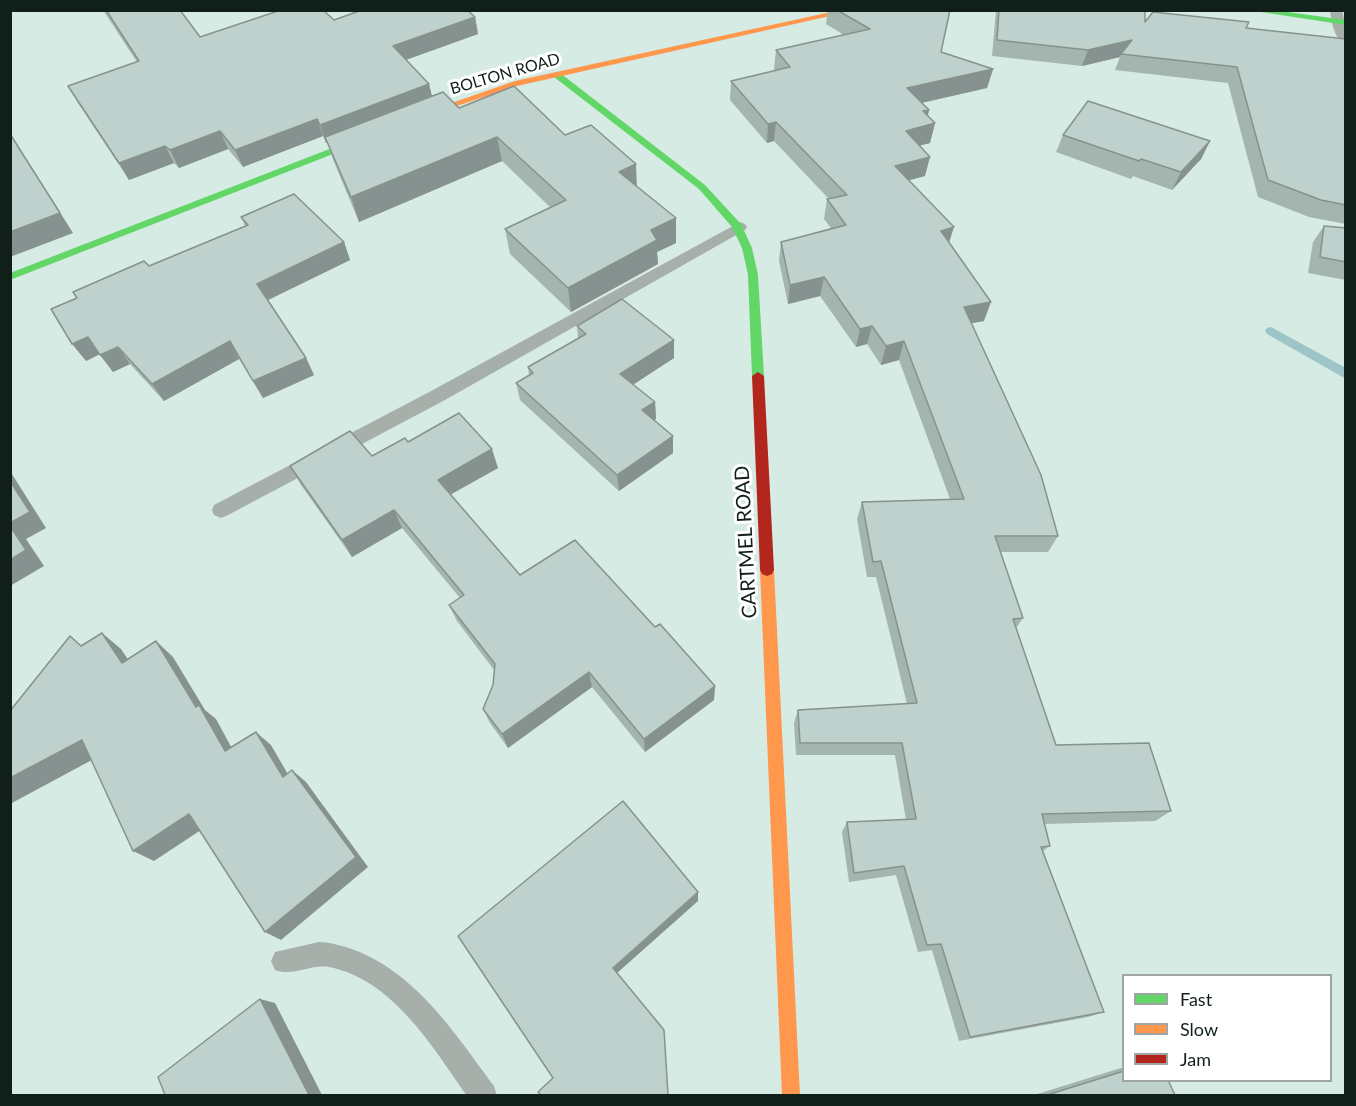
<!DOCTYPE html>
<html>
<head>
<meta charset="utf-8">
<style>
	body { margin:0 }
	#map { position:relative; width:1356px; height:1106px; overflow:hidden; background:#d6ebe3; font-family:Lato,sans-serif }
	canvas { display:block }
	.frame { position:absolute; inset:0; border:12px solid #111f1a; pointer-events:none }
	.legend { position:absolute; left:1122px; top:974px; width:210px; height:108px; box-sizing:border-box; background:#fff; border:2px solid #a0a5a3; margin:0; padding:8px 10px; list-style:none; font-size:18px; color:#111f1a }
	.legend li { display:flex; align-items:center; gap:12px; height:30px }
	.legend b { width:30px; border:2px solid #a0a5a3 }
</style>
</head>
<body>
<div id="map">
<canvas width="1356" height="1106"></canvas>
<div class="frame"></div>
<ul class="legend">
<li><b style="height:8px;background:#63d668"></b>Fast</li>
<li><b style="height:8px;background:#ff974d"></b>Slow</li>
<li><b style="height:8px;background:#b3261e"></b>Jam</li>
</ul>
</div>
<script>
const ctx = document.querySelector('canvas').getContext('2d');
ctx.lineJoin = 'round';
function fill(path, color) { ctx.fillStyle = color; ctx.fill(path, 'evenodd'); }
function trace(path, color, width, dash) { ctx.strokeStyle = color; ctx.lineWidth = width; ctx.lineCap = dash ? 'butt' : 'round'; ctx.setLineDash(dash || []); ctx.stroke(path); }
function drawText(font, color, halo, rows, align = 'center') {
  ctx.font = font + ' Lato,sans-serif'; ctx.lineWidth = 6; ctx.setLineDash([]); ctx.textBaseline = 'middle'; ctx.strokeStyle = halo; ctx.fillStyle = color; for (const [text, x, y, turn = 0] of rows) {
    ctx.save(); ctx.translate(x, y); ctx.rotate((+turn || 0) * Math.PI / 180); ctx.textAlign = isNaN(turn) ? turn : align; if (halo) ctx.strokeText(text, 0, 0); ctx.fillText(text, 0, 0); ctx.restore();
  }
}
fill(new Path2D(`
	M1271,327L1346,368V379L1267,334L1265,331L1267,328Z`), '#9dc5c8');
fill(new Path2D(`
	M1330,10H1342L1346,28V46C1335,40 1331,22 1330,10Z
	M740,222L745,224L747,227L745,230L445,400L228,515L221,518L214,515L212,510L214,505L433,390Z
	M319,942C329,942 337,945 346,947C414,969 454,1032 494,1086L497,1096H467C433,1047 392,979 329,967C310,964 293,977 275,970L271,961L275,952Z`), '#a6afaa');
fill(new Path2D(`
	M1248,10H1273L1346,20V25Z
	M554,73H560L705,185L741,224L752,248L758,275L764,376L762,379H754L752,376L748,275L742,248L732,227L699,189L554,77Z
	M448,103L453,106L451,108L10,280V273Z`), '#63d668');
fill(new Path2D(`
	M840,10H857L517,86L448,109L443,106L515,81Z
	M767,564L772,566L774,570L800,1096H782L760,570L762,566Z`), '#ff974d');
fill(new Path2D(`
	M758,372L764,376L774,570L772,574L767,576L762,574L760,570L752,376Z`), '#b3261e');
fill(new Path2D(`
	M103,10H180L200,37L334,20L475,17L478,34L406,60L429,84L432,96L459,108L565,135L637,187L676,243L657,252L658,264L571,312L510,254L505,229L551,208L502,161L359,222L334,162L327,142L326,143L323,136L243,167L228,149L179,168L174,163L129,180L78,103L68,86L137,62Z
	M828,10H950L941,52L993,69L987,88L922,103L929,110L928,116L935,123L930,143L919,146L925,176L909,180L949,242L984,321L971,323L1058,536L1048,552H1000L1023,618L1016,628L1056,745L1171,811L1155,821L1044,824L1050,846L1043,851L1104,1012L1088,1017L959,1041L932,950L918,952L896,875L849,882L842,832L847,822L906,820L895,755H796L794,723L798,710L907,704L876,577H867L857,519L862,502L950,499L899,360L881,365L867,344L856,347L820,296L788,304L779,261L781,242L831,228L824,219L827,199H829L774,141L767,143L730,100L731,81L775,71L774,69L776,50L844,35L826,24Z
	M996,10H1145V22L1246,28L1346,39V224L1309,217L1258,197L1228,83L1115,70L1120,57L1082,66L992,56Z
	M1063,135L1210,141L1201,159L1172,190L1133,176L1131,179L1056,152Z
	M241,217L344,242L350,260L268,300L306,358L314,375L263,398L239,359L164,401L130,364L113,372L100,354L86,361L149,266L245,226Z
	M1324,226L1346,228V280L1308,273L1313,242Z
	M577,326L674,340V358L633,384L655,402L656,419L654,420L673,453L619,491L520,400L516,383L529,375L528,367L578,338Z
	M408,442L498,468L450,495L520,575L655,627L715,686L714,700L645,752L592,687L508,748L490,723L483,709L493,685L494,670L457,621L449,605L460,598L402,528L352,557L301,485L290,466L372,456Z
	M1124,1067V1080L1175,1095H1034Z`), '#a4b4af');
fill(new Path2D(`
	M475,17L478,34L397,63L393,46Z
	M1132,40L1121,54L1120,57L1082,66L1088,50Z
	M993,69L987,88L903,107L907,88Z
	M429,84L433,101L326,143L320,125Z
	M929,110L925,126L935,123L930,143L901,150L906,131L923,111Z
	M317,119L323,136L243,167L235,150Z
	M776,122L774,141L767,143L768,124Z
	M220,131L228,149L179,168L170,150Z
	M10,133L73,233L10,257Z
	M497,137L502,161L359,222L351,197Z
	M1210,141L1201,159L1172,190L1181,172Z
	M165,146L174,163L129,180L119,163Z
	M930,157L925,176L891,185L895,166Z
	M636,164L637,189L619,172Z
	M676,218V243L657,252L658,264L571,312L568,288L651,230Z
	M954,227L948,246L941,231Z
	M344,242L350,260L266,301L257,284Z
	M824,277L820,296L788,304L790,285Z
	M991,302L984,321L957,326L964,307Z
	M872,326L867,344L856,347L860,329Z
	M88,337L100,354L86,361L72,344Z
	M674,340V358L622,392L620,374Z
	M230,341L239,359L164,401L152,384Z
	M904,341L899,360L881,365L886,346Z
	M118,347L130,364L113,372L100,355Z
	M306,358L314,375L263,398L253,381Z
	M655,402L656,419L643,427L642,410Z
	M673,436V453L619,491L617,475Z
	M492,449L498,468L444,498L438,480Z
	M10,471L46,528L26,539L44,566L10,586Z
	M394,510L402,528L352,557L342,540Z
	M102,633L121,649L141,679L122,663Z
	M156,641L173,657L205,710L216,719L241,765L225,751L196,707Z
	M589,672L592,687L508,748L502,734Z
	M715,686L714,700L645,752L644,739Z
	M256,732L271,745L297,790L283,777Z
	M82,740L103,754L10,804V778Z
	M292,770L306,782L368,867L281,940L265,932Z
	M189,814L207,826L154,861L133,851Z
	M698,892V901L616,974L613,968Z
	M260,999L275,1003L322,1095H309Z`), '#86928f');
const building = new Path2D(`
	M106,10H180L200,37L281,10H323L334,20L362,10H467L475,17L393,46L429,84L320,125L317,119L235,150L220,131L170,150L165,146L119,163L68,86L139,61Z
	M837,10H950L941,52L993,69L907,88L929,110L923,111L935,123L906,131L930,157L895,166L954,227L941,231L991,302L964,307L1041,475L1058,536H995L1023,618L1013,619L1056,745L1149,743L1171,811L1042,814L1050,846L1041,847L1104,1012L970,1037L941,944L927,945L904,866L854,873L847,822L916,819L902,743H800L798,710L917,703L881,561L873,562L862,502L964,499L904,341L886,346L872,326L860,329L824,277L790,285L781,242L846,225L827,199L847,195L776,122L768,124L731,81L790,67L776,50L870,29Z
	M999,10H1145V22L1153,12L1249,22L1246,28L1346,39V205L1321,200L1268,180L1237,67L1121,54L1132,40L1088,50L997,40Z
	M514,86L565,135L591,125L636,164L619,172L676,218L651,230L657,240L568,288L505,229L566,200L497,137L351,197L325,137L443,92L459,108Z
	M1088,101L1210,141L1181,172L1141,159L1139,161L1063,135Z
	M10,134L60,213L10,232Z
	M294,194L344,242L257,284L306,358L253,381L230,341L152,384L118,347L100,355L88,337L72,344L51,309L77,298L73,292L144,261L149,266L248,225L241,217Z
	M1324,226L1346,228V262L1320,257Z
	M622,299L674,340L620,374L655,402L642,410L673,436L617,475L516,383L533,373L528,367L586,334L577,326Z
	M459,413L492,449L438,480L520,575L575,540L655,627L660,624L715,686L644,739L589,672L502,734L483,709L493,685L495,664L449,605L464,595L394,510L342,540L290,466L350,431L372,456L405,438L408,442Z
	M10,481L30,512L10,523Z
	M10,526L26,550L10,560Z
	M102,633L122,663L156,641L196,707L199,705L225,751L256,732L283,777L292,770L356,857L265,932L189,814L133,851L82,740L10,778V711L70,636L81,646Z
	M623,801L698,892L613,968L664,1030L668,1095H541L538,1092L553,1078L458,936Z
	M260,999L309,1095H165L158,1077Z
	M1124,1071V1080H1168L1175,1095H1047Z`);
fill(building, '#bfd1cc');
trace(building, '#86928f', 1.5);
drawText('16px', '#111f1a', '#fff', [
	["BOLTON ROAD",505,74,-16]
]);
drawText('20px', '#111f1a', '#fff', [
	["CARTMEL ROAD",746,542,-93]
]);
</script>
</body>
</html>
